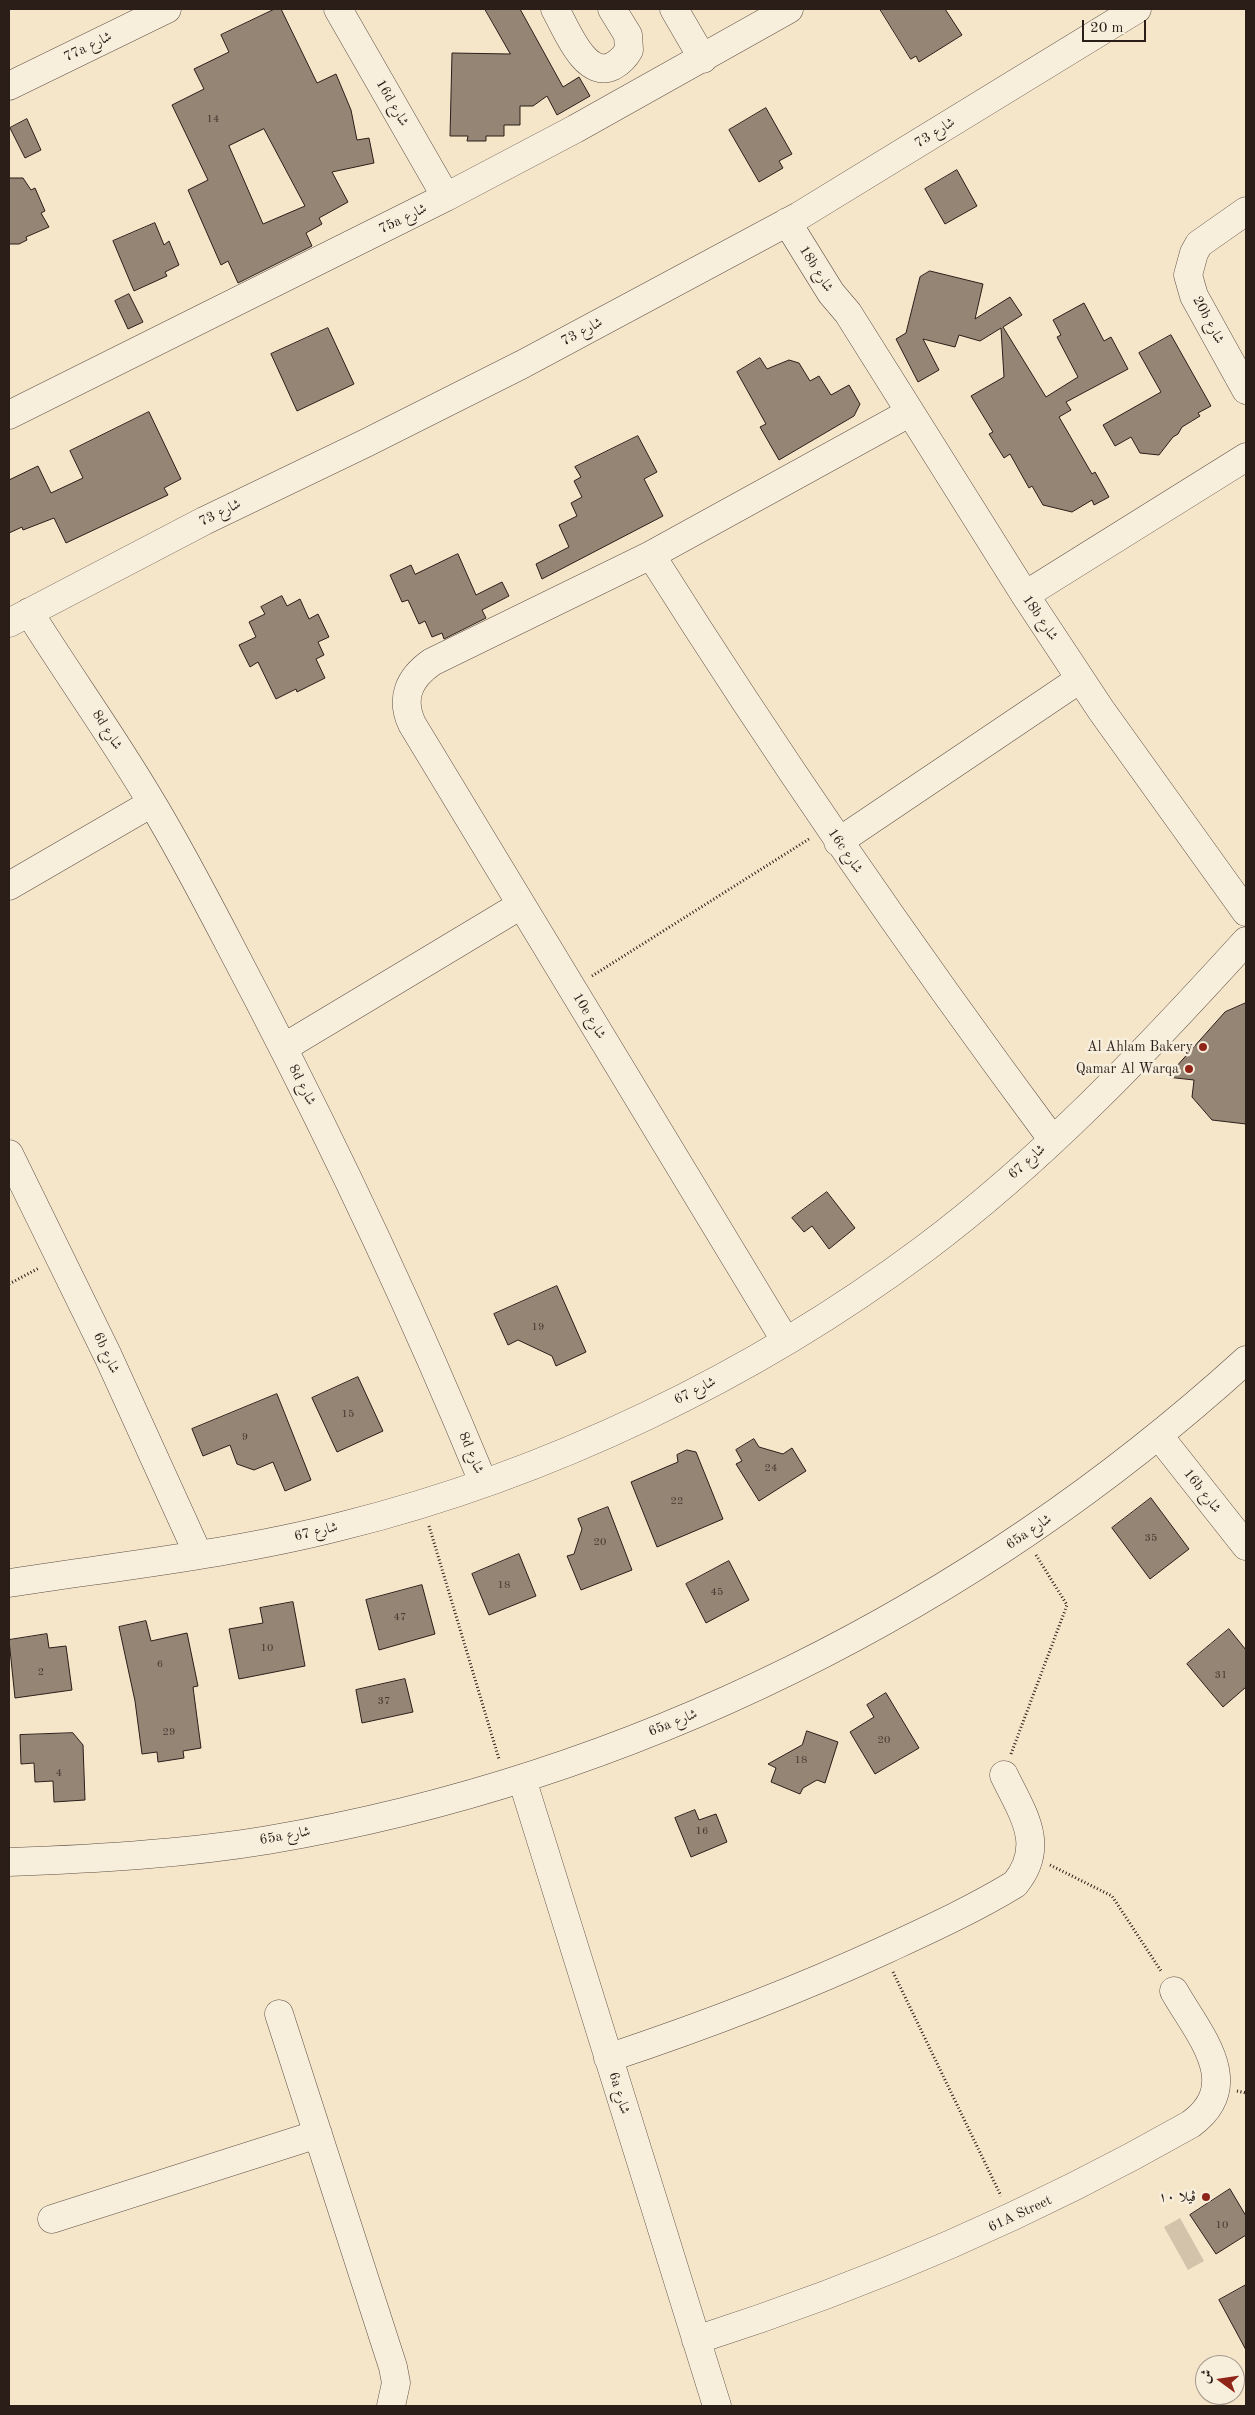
<!DOCTYPE html>
<html>
<head>
<meta charset="utf-8">
<style>
	body { margin:0 }
	#map { position:relative; width:1255px; height:2415px; overflow:hidden; background:#f5e5c9; font-family:"Old Standard TT",Amiri,serif }
	canvas { display:block }
	.frame { position:absolute; inset:0; border:10px solid #2b1e19; pointer-events:none }
	.north { position:absolute; left:1195px; top:2355px; width:50px; height:50px; box-sizing:border-box; background:#f8eedc; border:1px solid #a69b8e; border-radius:50%; rotate:284deg; font-size:14px; font-weight:700; line-height:20px; text-align:center; color:#2b1e19 }
	.north::after { content:''; display:block; margin:auto; width:18px; height:22px; background:#8f2418; clip-path:polygon(50% 0,100% 100%,50% 72%,0 100%) }
	.scale { position:absolute; left:1082px; top:20px; width:64px; height:22px; box-sizing:border-box; border:2px solid #2b1e19; border-top:0; padding-left:6px; font-size:15px; line-height:18px; white-space:nowrap; color:#2b1e19; -webkit-text-stroke:4px #f8eedc; paint-order:stroke }
</style>
</head>
<body>
<div id="map">
<canvas width="1255" height="2415"></canvas>
<div class="frame"></div>
<div class="north">ش</div>
<div class="scale">20 m</div>
</div>
<script>
const ctx = document.querySelector('canvas').getContext('2d');
ctx.lineJoin = 'round';
function fill(path, color) { ctx.fillStyle = color; ctx.fill(path, 'evenodd'); }
function trace(path, color, width, dash) { ctx.strokeStyle = color; ctx.lineWidth = width; ctx.lineCap = dash ? 'butt' : 'round'; ctx.setLineDash(dash || []); ctx.stroke(path); }
function drawText(font, color, halo, rows, align = 'center') {
  ctx.font = font + ' "Old Standard TT",Amiri,serif'; ctx.lineWidth = 5; ctx.setLineDash([]); ctx.textBaseline = 'middle'; ctx.strokeStyle = halo; ctx.fillStyle = color; for (const [text, x, y, turn = 0] of rows) {
    ctx.save(); ctx.translate(x, y); ctx.rotate((+turn || 0) * Math.PI / 180); ctx.textAlign = isNaN(turn) ? turn : align; if (halo) ctx.strokeText(text, 0, 0); ctx.fillText(text, 0, 0); ctx.restore();
  }
}
fill(new Path2D(`
	M1180,2218L1204,2261L1188,2270L1164,2227Z`), '#d3c3ab');
const building = new Path2D(`
	M275,9H281L317,83L336,74L351,110L357,140L369,138L374,163L332,172L348,202L319,218L322,224L306,233L312,246L238,283L228,261L221,265L188,190L208,180L172,105L204,89L194,69L229,52L221,35ZM264,129L305,206L263,224L229,146Z
	M485,9H520L563,87L579,77L590,96L557,115L547,96L533,106H520V125H504V136H486V141H467L468,136H450L452,53L510,54Z
	M880,9H945L962,35L919,62L916,56L911,59Z
	M766,108L792,154L779,161L783,168L759,182L729,130Z
	M27,119L41,150L25,158L10,128Z
	M957,170L977,206L945,224L925,189Z
	M9,178H23L31,190L35,188L45,211L41,213L49,227L26,237L27,240L19,244H9Z
	M155,223L164,245L169,241L179,265L165,272L167,276L134,291L113,241Z
	M930,271L983,284L975,319L1010,297L1022,315L1003,327L1046,397L1078,377L1057,337L1061,335L1053,320L1084,303L1104,341L1111,337L1128,369L1066,402L1071,410L1059,417L1092,474L1095,472L1109,497L1094,505L1092,500L1072,512L1043,505L1032,486L1029,488L1010,454L1004,458L989,434L993,432L971,396L1004,377L1001,328L980,341L959,335L955,347L923,339L939,370L918,382L896,339L906,333L920,277Z
	M129,294L143,322L128,329L115,301Z
	M328,328L354,384L297,411L271,354Z
	M1171,335L1211,406L1198,413L1200,416L1182,427L1178,434L1173,437L1159,455L1140,453L1131,437L1115,446L1103,425L1161,392L1139,353Z
	M760,358L767,369L789,360L799,363L810,381L819,376L831,395L849,385L860,404L854,416L779,460L760,427L766,424L737,372Z
	M149,412L181,479L164,488L168,495L66,543L54,518L23,530L22,527L9,533V480L38,466L51,493L83,478L70,451Z
	M638,436L657,472L644,479L663,516L542,579L536,564L569,547L559,525L577,516L571,503L582,497L574,481L581,477L575,467Z
	M458,554L476,595L502,582L509,596L482,610L486,618L444,639L442,633L432,637L425,621L419,624L408,600L402,602L390,575L411,565L415,574Z
	M282,596L287,606L300,599L309,619L318,614L329,637L318,642L324,655L316,659L325,678L297,692L296,689L276,699L258,662L250,667L239,645L256,637L249,622L265,614L261,607Z
	M1246,1003V1124L1212,1120L1192,1097L1194,1080L1167,1077L1225,1012Z
	M827,1192L855,1228L829,1249L812,1226L804,1232L792,1218Z
	M557,1286L586,1352L556,1366L552,1356L518,1340L508,1345L494,1314Z
	M358,1377L383,1431L337,1452L312,1398Z
	M277,1394L311,1480L285,1491L273,1462L254,1470L237,1464L230,1445L203,1456L192,1429Z
	M754,1439L759,1447L783,1454L792,1448L806,1471L759,1501L736,1464L742,1461L736,1450Z
	M687,1450L696,1452L723,1519L657,1547L631,1482L678,1462L677,1455Z
	M1151,1498L1189,1549L1150,1579L1112,1528Z
	M608,1507L632,1570L581,1590L567,1556L574,1554L582,1529L578,1519Z
	M519,1554L536,1596L489,1615L472,1574Z
	M729,1561L749,1600L706,1623L686,1584Z
	M422,1585L435,1634L379,1650L366,1600Z
	M293,1602L305,1666L239,1679L229,1629L263,1623L260,1608Z
	M146,1621L151,1641L187,1633L198,1686L193,1687L201,1748L183,1751L184,1758L158,1762L157,1752L142,1754L135,1701L119,1627Z
	M1229,1629L1246,1650V1687L1223,1707L1187,1664Z
	M47,1634L49,1648L66,1646L72,1690L15,1698L9,1640Z
	M405,1679L413,1712L362,1723L356,1690Z
	M886,1693L919,1748L875,1774L850,1732L874,1717L867,1705Z
	M807,1731L838,1742L825,1783L817,1780L803,1788L800,1794L771,1782L776,1768L768,1764L802,1745Z
	M73,1733L83,1745L85,1800L54,1802L53,1781L35,1782L34,1763L21,1764L20,1735Z
	M695,1810L699,1820L716,1814L727,1842L691,1857L675,1818Z
	M1230,2189L1246,2216V2235L1216,2254L1190,2215Z
	M1246,2285V2350L1219,2300Z`);
fill(building, '#948575');
trace(building, '#2b1e19', 1);
const minor = new Path2D(`
	M338,9L446,197
	M555,9C566,28 585,80 613,66C620,62 625,57 629,50L628,35L612,9
	M674,9L703,59
	M9,86L167,9
	M1246,211L1199,244L1194,253L1188,275L1194,296L1246,390
	M787,222L831,293L848,313L1025,595L1101,710L1246,912
	M9,415L446,197L575,129L789,9
	M651,555C777,755 911,949 1052,1139
	M1025,595L1246,457
	M29,612C69,676 113,737 152,803C190,866 223,933 258,999C340,1157 415,1317 483,1482
	M9,623L204,521L366,443L523,364L799,216L1137,9
	M838,842L1080,679
	M9,886L152,803
	M283,1048L521,905
	M9,1154L108,1356L198,1554
	M785,1340L412,724C400,698 409,678 432,662L651,555L909,413
	M1159,1436L1246,1546
	M9,1583C120,1566 233,1554 342,1526C548,1475 754,1376 924,1249C1043,1160 1147,1050 1246,941
	M522,1779L717,2406
	M9,1862C95,1859 183,1854 268,1840C633,1778 973,1608 1246,1360
	M279,2014L393,2367L396,2383L391,2406
	M608,2058C704,2026 796,1991 887,1949C930,1929 974,1909 1015,1884C1047,1845 1022,1813 1004,1775
	M52,2219L318,2134
	M696,2340C871,2284 1031,2215 1191,2124C1245,2084 1199,2035 1174,1991`);
trace(minor, '#5e5045', 29);
trace(new Path2D(`
	M592,976L809,839
	M9,1284L39,1268
	M429,1526L499,1759
	M1011,1754L1067,1605L1036,1555
	M1050,1865L1112,1896L1161,1971
	M893,1972L1001,2196
	M1237,2091L1246,2093`), '#2b1e19', 3, [1, 2.5]);
trace(minor, '#f8eedc', 28);
for (const [x, y, r, color] of [
	[1203,1047,5,"#8f2418"],
	[1189,1069,5,"#8f2418"],
	[1206,2197,5,"#8f2418"]
]) { const dot = new Path2D(); dot.arc(x, y, r, 0, 2 * Math.PI); ctx.fillStyle = color; ctx.fill(dot); trace(dot, '#f8eedc', 2); }
drawText('11px', '#453830', null, [
	["14",213,119],
	["19",538,1327],
	["15",348,1414],
	["9",245,1437],
	["24",771,1468],
	["22",677,1501],
	["35",1151,1538],
	["20",600,1542],
	["18",504,1585],
	["45",717,1592],
	["47",400,1617],
	["10",267,1648],
	["6",160,1664],
	["2",41,1672],
	["31",1221,1675],
	["37",384,1701],
	["29",169,1732],
	["20",884,1740],
	["18",801,1760],
	["4",59,1773],
	["16",702,1831],
	["10",1222,2225]
]);
drawText('14px', '#2b1e19', '#f8eedc', [
	["77a شارع",88,47,-26],
	["16d شارع",392,103,60],
	["شارع 73",935,133,-32],
	["75a شارع",403,219,-26],
	["18b شارع",816,269,58],
	["20b شارع",1208,320,62],
	["شارع 73",582,332,-28],
	["شارع 73",220,513,-26],
	["18b شارع",1040,618,56],
	["8d شارع",107,730,58],
	["16c شارع",845,851,56],
	["10e شارع",589,1016,59],
	["8d شارع",302,1085,63],
	["شارع 67",1027,1162,-42],
	["6b شارع",106,1353,65],
	["شارع 67",695,1391,-27],
	["8d شارع",471,1453,67],
	["16b شارع",1202,1491,52],
	["شارع 67",316,1532,-13],
	["65a شارع",1029,1532,-34],
	["65a شارع",673,1723,-22],
	["65a شارع",285,1836,-10],
	["6a شارع",619,2093,73],
	["61A Street",1020,2214,-25]
]);
drawText('14px', '#2b1e19', '#f8eedc', [
	["Al Ahlam Bakery",1193,1047],
	["Qamar Al Warqa",1179,1069],
	["ڤيلا ١٠",1196,2197]
], 'right');
</script>
</body>
</html>
